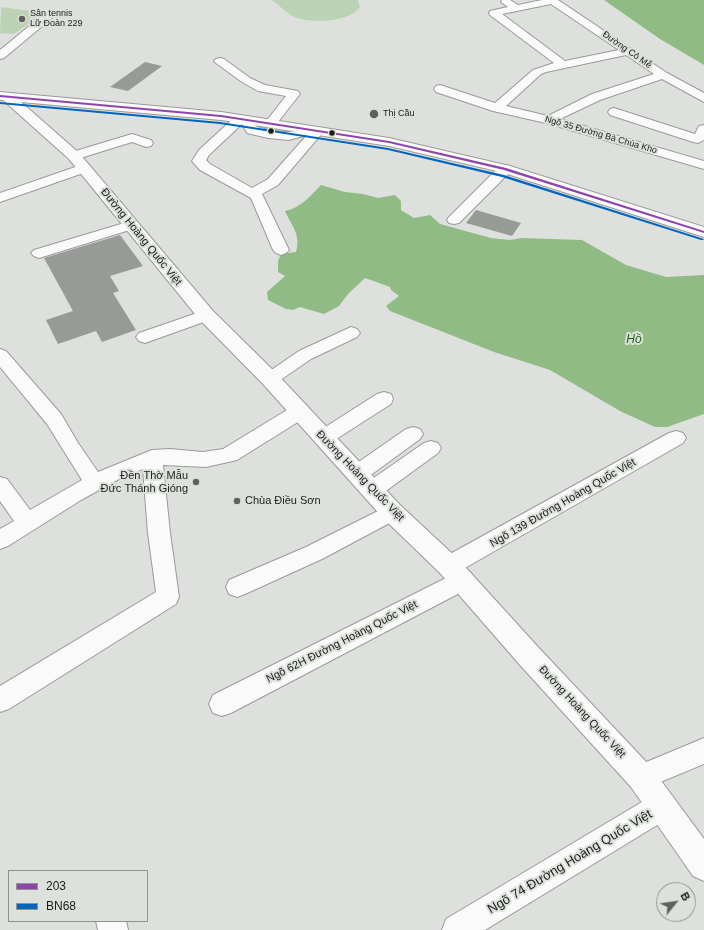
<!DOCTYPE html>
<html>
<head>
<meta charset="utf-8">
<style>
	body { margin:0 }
	#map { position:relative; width:704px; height:930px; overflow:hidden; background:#dee0dd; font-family:Arial,sans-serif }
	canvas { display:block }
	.legend { position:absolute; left:8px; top:870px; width:140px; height:52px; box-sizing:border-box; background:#dde1dc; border:1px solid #8f928e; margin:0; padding:5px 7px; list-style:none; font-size:12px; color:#1b1c1a }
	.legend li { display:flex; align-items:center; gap:8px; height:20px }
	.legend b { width:20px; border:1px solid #8f928e }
	.north { position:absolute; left:656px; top:882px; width:40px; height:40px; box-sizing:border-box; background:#dde1dc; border:1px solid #8f928e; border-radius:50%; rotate:60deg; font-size:11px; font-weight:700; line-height:16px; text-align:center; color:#1b1c1a }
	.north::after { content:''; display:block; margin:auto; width:14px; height:18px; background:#5f615e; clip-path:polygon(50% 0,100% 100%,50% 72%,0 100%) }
</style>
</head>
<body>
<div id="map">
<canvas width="704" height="930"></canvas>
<ul class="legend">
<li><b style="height:5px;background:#8e44ad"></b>203</li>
<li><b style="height:5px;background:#0065bd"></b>BN68</li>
</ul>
<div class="north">B</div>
</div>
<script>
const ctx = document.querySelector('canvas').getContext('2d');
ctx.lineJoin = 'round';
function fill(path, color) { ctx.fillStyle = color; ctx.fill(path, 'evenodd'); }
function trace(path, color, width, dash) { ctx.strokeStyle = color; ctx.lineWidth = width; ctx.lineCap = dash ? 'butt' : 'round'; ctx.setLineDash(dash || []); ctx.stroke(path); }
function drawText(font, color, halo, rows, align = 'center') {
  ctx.font = font + ' Arial,sans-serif'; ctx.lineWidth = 4; ctx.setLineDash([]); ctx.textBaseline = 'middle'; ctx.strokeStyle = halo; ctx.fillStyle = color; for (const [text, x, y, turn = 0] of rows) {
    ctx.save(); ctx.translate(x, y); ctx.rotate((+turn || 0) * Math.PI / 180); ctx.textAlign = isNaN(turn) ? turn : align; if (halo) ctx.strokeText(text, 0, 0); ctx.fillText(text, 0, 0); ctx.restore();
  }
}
fill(new Path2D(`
	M272,0H358L360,7C351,22 310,24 295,17C287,14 279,5 272,0Z
	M1,7L44,13L14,34L0,33Z`), '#bcd2b5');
fill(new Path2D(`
	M604,0H704V65L660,39Z
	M321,185L345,192L363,194L378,198L395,195L401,201V210L414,218L430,215L440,224L491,238L510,240L522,238L582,240L626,265L666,277L704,275V414L667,427H655L620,411L550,370L494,352L390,311L386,306L399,296L391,290L390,287L365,278L348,294L339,306L324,314L300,307L293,310L286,309L268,300L267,292L285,276L278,272V261L281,254L296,252C301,234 292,227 285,211C301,208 310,196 321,185Z`), '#90bb84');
fill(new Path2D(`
	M145,62L162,66L128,91L110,87Z
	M476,210L521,223L512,236L466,223Z
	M120,235L143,266L110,276L119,291L113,293L136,330L102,342L96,331L58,344L46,320L73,311L44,258Z`), '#989a97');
const minor = new Path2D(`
	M502,0H510L518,5L542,0H558L667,73L704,93V102L662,79L600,100L560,119L704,161V169L546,123L493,111L436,92L434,89L436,86L440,85L495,103L533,70L554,63L490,15L489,13L490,11L508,7L501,2ZM551,4L619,50L565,61L502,14ZM626,55L654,74L592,94L548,116L506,106L541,74L546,72Z
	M48,13L52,14L53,16L52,18L4,58L0,59V50L44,14Z
	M220,58L224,59L250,78L265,85L298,91L300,94L274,127H266L264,124L286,96L258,91L242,82L216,63L214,61L216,59Z
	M614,108L695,134L699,126L704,125V140L698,143L693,142L610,115L608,112L610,109Z
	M240,115L249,117L257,127C267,130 278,132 288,132C301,132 308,125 323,128L324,131L278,185L262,194L289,250L286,253L281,255L276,253L273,250L251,198L200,170L192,161L199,150L236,116ZM242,124L247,133L268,138L289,140L307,135L268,179L252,188L210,164L206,160L209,155Z
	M132,134L151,140L153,143L151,146L146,147L132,142L74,160L69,159L67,156L69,153Z
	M84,164L89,165L91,168L89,171L0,202V193Z
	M505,165L510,166L512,169L510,172L459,223L454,224L449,223L447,220L449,217L500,166Z
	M131,221L136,222L138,225L136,228L39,258L34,256L31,253L34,250Z
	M206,310L212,311L214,315L212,319L145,343L139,341L136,337L139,333Z
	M351,327L357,329L360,333L357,337L311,359L276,383L270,385L264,383L261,379L264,375L299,351Z
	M0,349L6,351L61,414L78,443L98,472L152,450L170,449L203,452L223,449L292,407L299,405L306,407L308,412L306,417L237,460L206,467L163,465L170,533L179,597L176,604L9,709L0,712V686L156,592L148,533L143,469L119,479L81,500L8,546L0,549V529L14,521L0,501V477L7,479L30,510L82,480L47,424L0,367Z
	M384,392L391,394L393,399L391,404L330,443L323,445L316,443L313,438L316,433L377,394Z
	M413,427L420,429L423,434L420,439L364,480L357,482L350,480L347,474L350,468L406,429Z
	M676,431L683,433L686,438L683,443L458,572L463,570L471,573L474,580L471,587L231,713L222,716L213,713L209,704L213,695L454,574L449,575L441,573L438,566L441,559L669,433Z
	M431,441L438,443L441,448L438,453L379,496L372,498L365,496L362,490L365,484L424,443Z
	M392,504L399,506L403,512L399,518L322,559L245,594L237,597L229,594L226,587L229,580L306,547Z
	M704,738V764L641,790L632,786L628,777L632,768Z
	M662,792L672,796L676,806L672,816L485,930H442L446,919L652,796Z
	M96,921H126L128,930H98Z`);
const major = new Path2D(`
	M0,92L221,112L389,138L510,166L704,227V237L501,172L389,146L221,120L21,102L79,153L213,311L277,374L400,505L458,559L538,647L651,767L704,839V881L693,876L631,787L520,665L440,573L384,519L263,384L199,319L69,159L3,100H0Z`);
trace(minor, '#999b98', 2);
trace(major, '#999b98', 2);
fill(minor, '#fafafa');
fill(major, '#fafafa');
fill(new Path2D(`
	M0,95L221,115L389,141L506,168L704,231V233L504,170L389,143L221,117L0,97Z`), '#8e44ad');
fill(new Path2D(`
	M0,102L220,122L388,148L504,175L704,239L703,240H701L502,177L388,150L220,124L0,104Z`), '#0065bd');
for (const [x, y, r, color] of [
	[22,19,4,"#5f615e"],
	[374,114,5,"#5f615e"],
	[271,131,3.5,"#1b1c1a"],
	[332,133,3.5,"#1b1c1a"],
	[196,482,4,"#5f615e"],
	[237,501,4,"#5f615e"]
]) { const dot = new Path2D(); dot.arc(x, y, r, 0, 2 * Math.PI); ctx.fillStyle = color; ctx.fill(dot); trace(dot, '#dde1dc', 1.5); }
drawText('9px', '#1b1c1a', '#dde1dc', [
	["Sân tennis",30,14],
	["Lữ Đoàn 229",30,24],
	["Thị Cầu",383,114]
], 'left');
drawText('9px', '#1b1c1a', '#dde1dc', [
	["Đường Cô Mễ",627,50,35],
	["Ngõ 35 Đường Bà Chúa Kho",601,135,16]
]);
drawText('11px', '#1b1c1a', '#dde1dc', [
	["Đường Hoàng Quốc Việt",141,237,51],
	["Đường Hoàng Quốc Việt",360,476,46],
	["Ngõ 139 Đường Hoàng Quốc Việt",563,503,-30],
	["Ngõ 62H Đường Hoàng Quốc Việt",342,642,-27],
	["Đường Hoàng Quốc Việt",582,712,47]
]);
drawText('11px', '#1b1c1a', '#dde1dc', [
	["Đền Thờ Mẫu",188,476],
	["Đức Thánh Gióng",188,489],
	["Chùa Điều Sơn",245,501,"left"]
], 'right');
drawText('italic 12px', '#266013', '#dde1dc', [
	["Hồ",634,340]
]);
drawText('13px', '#1b1c1a', '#dde1dc', [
	["Ngõ 74 Đường Hoàng Quốc Việt",570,862,-31]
]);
</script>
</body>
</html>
